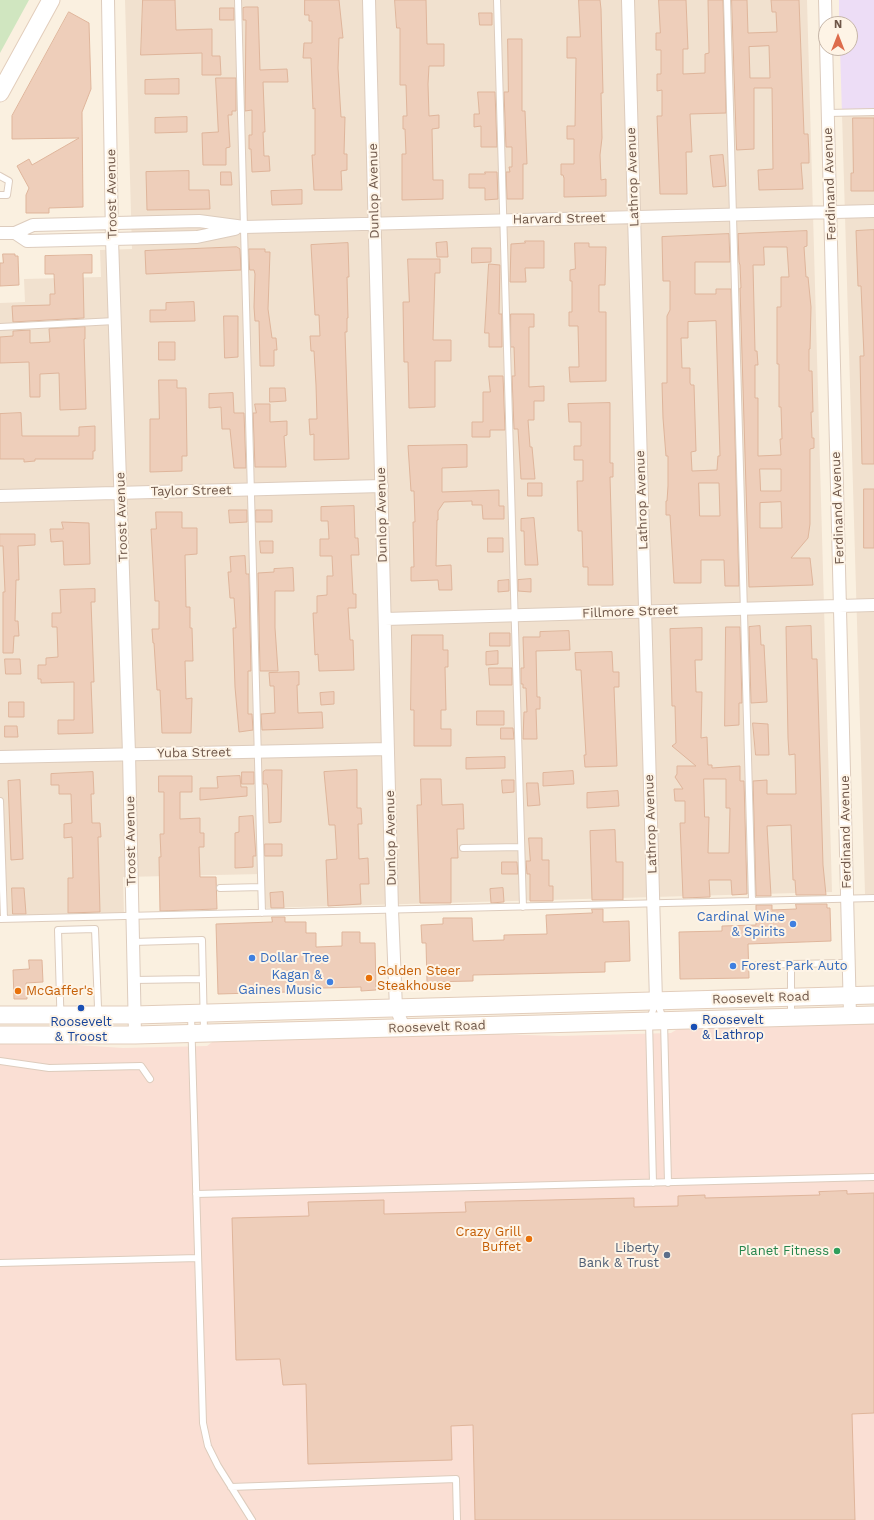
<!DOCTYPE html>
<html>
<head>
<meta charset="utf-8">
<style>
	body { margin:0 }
	#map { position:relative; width:874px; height:1520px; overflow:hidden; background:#faf0e0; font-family:"Work Sans",sans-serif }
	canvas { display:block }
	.north { position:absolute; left:818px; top:16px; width:40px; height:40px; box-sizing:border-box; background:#fef4e6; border:1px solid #c5b5a7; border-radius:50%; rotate:0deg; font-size:11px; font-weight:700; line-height:16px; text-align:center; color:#6f5749 }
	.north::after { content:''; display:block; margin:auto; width:14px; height:18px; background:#dd6c4c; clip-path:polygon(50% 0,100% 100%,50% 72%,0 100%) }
</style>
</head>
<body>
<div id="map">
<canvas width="874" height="1520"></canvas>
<div class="north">N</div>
</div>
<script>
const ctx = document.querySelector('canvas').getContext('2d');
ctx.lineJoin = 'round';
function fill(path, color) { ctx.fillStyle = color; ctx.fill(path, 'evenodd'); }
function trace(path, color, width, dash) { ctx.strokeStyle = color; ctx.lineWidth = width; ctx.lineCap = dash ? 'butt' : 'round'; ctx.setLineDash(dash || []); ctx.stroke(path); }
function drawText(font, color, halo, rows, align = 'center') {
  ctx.font = font + ' "Work Sans",sans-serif'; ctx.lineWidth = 4; ctx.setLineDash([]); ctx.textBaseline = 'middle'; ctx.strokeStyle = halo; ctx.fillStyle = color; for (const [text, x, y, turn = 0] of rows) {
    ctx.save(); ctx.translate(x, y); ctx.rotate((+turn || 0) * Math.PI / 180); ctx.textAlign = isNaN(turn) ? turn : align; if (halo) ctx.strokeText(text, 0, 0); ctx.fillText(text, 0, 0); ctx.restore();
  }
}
fill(new Path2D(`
	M125,0H807L832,892L263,908L262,874L123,877L124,916L0,919V303L25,302L24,279L101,277L100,250L132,249Z
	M842,114H874V894H865Z`), '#f1e1cf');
fill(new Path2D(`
	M874,1022V1520H0V1041L30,1042L123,1048L207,1046L216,1039L466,1033L559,1036L671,1033L681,1027Z`), '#fadfd4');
fill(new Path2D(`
	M839,0H874V114H842L840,48H850V24H839Z`), '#edddf6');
fill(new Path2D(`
	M0,0H29L0,53Z`), '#d0e6c0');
const building = new Path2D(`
	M143,0H175L176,30L212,29V56H220L221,75H202V53L141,55Z
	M305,0H339L343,38H339L338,68L341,117H345L344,154H347V170L341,171L342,190H314L312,155H315V108L313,109L311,58H303L304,43H312V21H309V15H305Z
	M395,0H426L427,44H444V66H429L428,84L429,116L439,115V128L432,129L433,180H443V199L402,200V154H406L405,129H403V116H407L406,85H400V28H397Z
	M579,0H600L601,9L603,93H601L602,138L600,155L601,180L606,179V196L564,197V178L563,175H561V164H574V139H567V126H575L576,58H567V37H580Z
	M659,0H686L688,49H683V74L705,73V54L709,53L708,0H723L726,113L690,114L692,152H686L687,194H660L657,116H662V90L657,91V74H661V50H656V33H660Z
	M732,0H747L748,33L777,32L776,12H772L771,0H799L804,134H808L809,154V163H801L803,189L759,190L758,170L773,169L772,88H754V149L737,150ZM769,46L770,78H750L749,47Z
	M246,7H258L260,70L287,69L288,82H263L265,132H263L264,156H269L270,171L252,172L251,149H249V135H252V110L245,111L246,20H243V8Z
	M220,8H234V20H220Z
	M69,12L89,23L91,89L82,112L83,207L49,208V213H26V195L29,188L17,166L29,159L32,165L79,138L12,139V116Z
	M479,13H492V25H480Z
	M508,39H522V111H525L527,164H523V199H507L506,172H510L509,167H512V147H506L504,92H508Z
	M216,78H236V111H232V115H228L230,147L226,148V165H203L202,133L218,132Z
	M179,79V94H145V80Z
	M478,92H495L497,147H481V126L474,127V114H479Z
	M187,117V132L155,133V118Z
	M853,118H874V191H851V173H853Z
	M723,155L726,186L713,187L710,156Z
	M189,171V190H209L210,209L147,210L146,172Z
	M221,172H231L232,185H221Z
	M485,172H497L498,199L485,200V188H469V174H485Z
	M302,190V204L272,205L271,191Z
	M874,230V464H862L860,356H864L861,286H858L856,231Z
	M807,231V246L804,247L806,277H808L811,307L810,349H809V371H812L813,412H811L812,438H814V448L810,449V524L808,538L791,558H810L813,585L749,587L740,288H741L740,265L739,262L738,234ZM764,247H787L789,277H781V307H777V364H779V407H781L782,439H780L781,455L758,456V398H755V365H758L757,351H755L753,265H764ZM760,469H781V491H761ZM781,502L782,528H760V503Z
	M729,234L730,262H695V294H716V289H731L739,586H725L724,560H701V583H674L670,515H666V501H667L668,486V456H666L663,418L662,383H667V316L670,310V281H663L662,237ZM716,321L720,456H718L717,470L692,471L691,452L696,451L694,385H691L690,383V368H682L681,338H688V322ZM699,483H719L720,516H700Z
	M525,241H544V268H525L526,282H510L511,244L525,243Z
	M447,242L448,257H437L436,243Z
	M348,243L349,277H347L348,318H347V332H345L349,459L314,460V434L310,435L309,419H317L316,385L314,351H311L310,336H320L319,315H315L311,245Z
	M575,243H589V247H606L605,285H599V312H606V381L570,382L569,367H579L578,326H569V312H572V281H570V270L575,269Z
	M237,247L240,249L241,270L146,274L145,251Z
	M472,248H491V262L472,263Z
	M249,249H265V252H270L268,309L272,338H276L277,350H274V366H260L259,321H255L254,307L255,274L254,270H250Z
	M3,254H15V256H18L19,285L0,286V263H3Z
	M92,255V273H83L84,318L13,322L12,306L50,305V294H55L54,274H45V256Z
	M408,259H440V273H435L433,340H451V361H435V407L409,408L408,362H404L403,302H409Z
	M489,264L500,265L499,314H502V347H489V333H485Z
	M194,302L195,321L150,322V310H166V303Z
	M511,314H534V327H529V387L544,386V401H534V420H528L530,447H532L535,479H521L518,429H514L512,376H515L514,347H511Z
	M224,316H238V357L225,358Z
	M85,327V339H84L86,409L60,410L59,373L40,374V397H30L29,362L0,363V337L13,336V331L30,330V343L50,342L49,329Z
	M159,342H175V360H159Z
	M489,376H503L505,430H490V437H472V422H483V392H490Z
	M159,380H177V388H186L187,456H182V471L150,472V419H159Z
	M270,388H285L286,401L270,402Z
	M233,393L234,413H244L246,468H234L230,429H222L221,407L209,408V394Z
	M610,403V463H613V477H610L613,585H588V567H583L582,531H578L577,481H583V460H574V446H581V422H569L568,404Z
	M255,404H270V422L287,421V435L284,436L286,467H255L253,413H256Z
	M21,413L22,436H79V427L95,426V451H93V459H35V461L24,462V459H0V414Z
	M467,445V467L442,468V492L499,490V506H504V519H483L482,505H472V501L444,502L438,511V520H437L436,566L451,565L452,590H439L438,580L411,581V567H414L413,522H415L414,491H411L408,446Z
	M528,483H542V496H528Z
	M864,489H874V548H864Z
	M354,506L355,538H358L359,555H351L353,594H356V608H348L350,640H353L354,670L319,671L318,654L315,655L313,613H317V596L327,595V576H333L332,556H320V539H329L328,521H321V507Z
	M229,510H247V522L230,523Z
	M256,510H272V522H256Z
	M156,512H182V528H197V554L185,555L186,607H190V628H192L193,661H185L186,699L192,698L191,733H162L160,690H157L154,643H153L152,629H159V601H155L151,529H156Z
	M534,518L538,565H525L524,531H521V519Z
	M62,522L89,523L90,564L64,565L63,541L51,542L50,529H63Z
	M0,534H35V545L18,546L19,580H16L15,621H18L19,636H14L13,653H3V592H5L3,546H0Z
	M488,538H503V552H488Z
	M260,541H273V553H261Z
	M245,556L246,574H249L251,671H248V714H252L253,730L239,732L235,687L233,628H236L234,598H230L228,572H231L230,557Z
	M293,568L294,591H275V628L278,671H260L258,573L274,572V569Z
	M531,579V592L518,591V580Z
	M509,580V591L498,592V581Z
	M95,589V602H91L94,682H91L93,733L58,734V720H74V682L41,683V679H38V665H46V658L58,657L57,627H52V613H61L60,590Z
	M760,626L761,645H764L767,702L751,703L749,627Z
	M811,626L812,659H817L823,865L826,895H796L795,880H793L791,825L767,826L771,896H756L753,781L767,780V794H796L795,754L789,755L788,738L786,627Z
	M726,627H740L742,703H739V725L725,726Z
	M702,628V660H695L696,692H702L701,738L707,737L708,765H712V768L740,766V781H744L747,894L732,895L731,880H709L710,897L683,898L680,823H685V801H675L674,789H683L675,777L677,774V766H696L672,746L676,743L675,706H672L670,629ZM704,779H726V808H730L729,853H708L709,817H705Z
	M569,631L570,650L536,651L537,697H540V709H536L537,739H523L524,712H527L526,688H523V684H521V668H524L523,637H540V632Z
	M490,633H510V646H490Z
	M412,635H443V650H448V667H445L446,710H441V729H451V746H414V710H411Z
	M498,651V664L486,665V652Z
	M612,652L613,672H619V687H614L617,766L585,767L584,755H586L581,670H576L575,653Z
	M5,659H20L21,674H6Z
	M489,668H512V685H490Z
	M299,672V685H297L298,713L322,712L323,728L262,730L261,714L275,713L274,686H270L269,673Z
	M334,692V704L321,705L320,693Z
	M9,702H24V717H9Z
	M477,711H504V725H477Z
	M753,723L768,724L769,755H756Z
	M5,726H17L18,737H5Z
	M501,728H513L514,739H501Z
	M505,757V768L466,769V758Z
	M266,770H282L281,822L269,823L268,789L267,784H263V772Z
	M357,770V808H361L362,824H358L359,859L368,858L369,884H360L361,904L328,906L326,860L337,859L335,825H329L324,772Z
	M573,771L574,784L543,786V773Z
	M93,772L94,794H91L92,823H100L101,837H98L100,912L68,913V878H73L72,837L64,838V824L72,823L71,794H59V785H51V774Z
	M242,772H254V784H242Z
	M159,776H192V792H180V819L200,818V833H204V847H199L200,877H216L217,909L160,911L159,857H161L160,834H164V792H159Z
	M240,776L241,787H247V796L200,800V788H218L217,777Z
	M421,779H441L442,805L463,804L464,829H457L458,858H451V903H420L417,805H421Z
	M20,780L23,859L11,860L8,781Z
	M502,780H514V792L503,793Z
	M527,783H538L540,805L528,806Z
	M618,791L619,806L587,808V793Z
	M253,816L256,856H253V867L235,868V833L239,832V817Z
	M615,830L616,862H623V900H592L590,831Z
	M529,838H542V860H549V886H553V901H530V874H527L526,861H530Z
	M265,844H282V856H265Z
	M502,862H517L518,874H502Z
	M12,888H24L26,914H13Z
	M503,888L504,902L491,903L490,889Z
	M283,892L284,908H271L270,893Z
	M796,904H827V908H830L831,941L748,944L749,978L680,979L679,932L722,931V926L756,925V905H772V910L796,909Z
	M592,909H603V922L629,921L630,961L605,962V972L473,975V981L427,982L426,943H422L421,925L443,924V918H472L473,941L504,940V935L547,934L546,915L592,913Z
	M272,917H285V922H306V933H316V947L342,946V932H360V943H375L376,990L361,991V987L288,989V992L218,994L216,924L272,922Z
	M29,960H42L43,982L26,983L27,999H14L13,970L29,969Z
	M847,1191V1194L874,1193V1413L852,1414L855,1520H475L473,1425L451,1426L452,1460L308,1464L306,1384L283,1385L280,1359L236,1360L232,1218L309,1216L308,1202L384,1200V1214L466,1212L465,1202L634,1198V1207L678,1206V1196L705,1195V1198L820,1195L819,1192Z`);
fill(building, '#eeceba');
trace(building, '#dfb59b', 1);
const service = new Path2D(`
	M238,0L262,913
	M497,0L523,907
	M727,0L752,901
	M828,113L874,112
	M0,176L9,181L7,195H0
	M0,327L115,321
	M0,801L4,919
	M463,848L521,847
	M220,888L261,887
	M0,919L874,898
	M133,942L202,940L204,1031
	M791,964L849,963
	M757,965L791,964V1015
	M133,980L203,979
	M657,1002L664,1021L668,1183
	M191,1015L203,1423L208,1446L218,1466L252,1520
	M61,1034L58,930L95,929L99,1034
	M0,1061L49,1068L141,1066L150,1079
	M653,1183L649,1021L656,1002
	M196,1194L874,1177
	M0,1263L198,1258
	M231,1487L456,1479L457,1520`);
const minor = new Path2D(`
	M108,0L112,239L129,754L135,1035
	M369,0L392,910L396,1008L404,1028
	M628,0L656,1001
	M825,0L850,1015
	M0,233H15L33,225L199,221L244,227L874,211
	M15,233L27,241L197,237L235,229
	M0,496L382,486
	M385,619L874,605
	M0,757L388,749`);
const secondary = new Path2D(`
	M0,93L51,0
	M0,1015H134L874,995
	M0,1035H135L874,1015`);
trace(service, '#ddccbd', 8);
trace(minor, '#ddccbd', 14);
trace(secondary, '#e2cdbb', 19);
trace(service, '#fff', 6);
trace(minor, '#fff', 12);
trace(secondary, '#fff', 17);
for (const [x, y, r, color] of [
	[793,924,4,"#3f7fe0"],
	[252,958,4,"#3f7fe0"],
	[733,966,4,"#3f7fe0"],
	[369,978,4,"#e8710a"],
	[330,982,4,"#3f7fe0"],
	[18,991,4,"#e8710a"],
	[81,1008,4,"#1a4fb4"],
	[694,1027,4,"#1a4fb4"],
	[529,1239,4,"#e8710a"],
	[837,1251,4,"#2e9e5b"],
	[667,1255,4,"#5c6f8a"]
]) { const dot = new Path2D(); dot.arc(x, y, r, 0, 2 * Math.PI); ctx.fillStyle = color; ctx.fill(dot); trace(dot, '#fef4e6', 1.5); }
drawText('13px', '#6f5749', '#fef4e6', [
	["Lathrop Avenue",633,177,-92],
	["Ferdinand Avenue",830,184,-92],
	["Dunlop Avenue",374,191,-91],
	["Troost Avenue",112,194,-91],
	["Harvard Street",559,219,-1],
	["Taylor Street",191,491,-1],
	["Lathrop Avenue",642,500,-92],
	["Ferdinand Avenue",838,508,-92],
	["Dunlop Avenue",382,515,-91],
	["Troost Avenue",122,517,-92],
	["Fillmore Street",630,612,-2],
	["Yuba Street",194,753,-1],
	["Lathrop Avenue",651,824,-92],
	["Ferdinand Avenue",846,832,-91],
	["Dunlop Avenue",391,838,-91],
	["Troost Avenue",131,841,-91],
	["Roosevelt Road",761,998,-2],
	["Roosevelt Road",437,1027,-2]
]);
drawText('13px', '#366cbe', '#fef4e6', [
	["Cardinal Wine",785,917],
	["& Spirits",785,932],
	["Dollar Tree",260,958,"left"],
	["Forest Park Auto",741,966,"left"],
	["Kagan &",322,975],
	["Gaines Music",322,990]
], 'right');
drawText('13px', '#c56008', '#fef4e6', [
	["Golden Steer",377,971],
	["Steakhouse",377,986],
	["McGaffer's",26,991],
	["Crazy Grill",521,1232,"right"],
	["Buffet",521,1247,"right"]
], 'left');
drawText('13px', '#164399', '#fef4e6', [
	["Roosevelt",702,1020],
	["& Lathrop",702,1035],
	["Roosevelt",81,1022,"center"],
	["& Troost",81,1037,"center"]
], 'left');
drawText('13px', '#4e5e75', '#fef4e6', [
	["Liberty",659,1248],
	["Bank & Trust",659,1263]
], 'right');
drawText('13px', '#27864d', '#fef4e6', [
	["Planet Fitness",829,1251]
], 'right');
</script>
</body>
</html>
